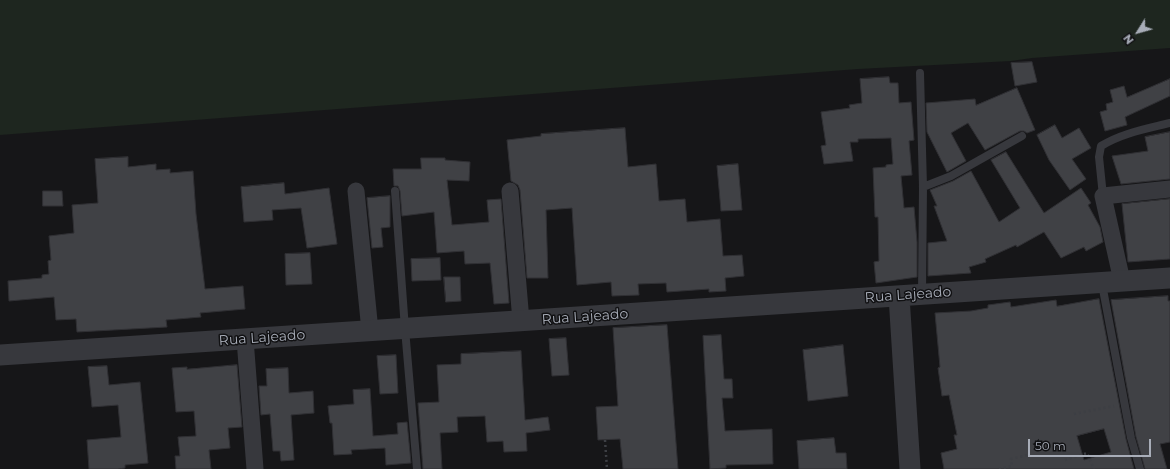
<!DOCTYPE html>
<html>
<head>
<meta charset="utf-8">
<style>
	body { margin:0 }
	#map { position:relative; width:1170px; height:469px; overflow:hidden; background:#161618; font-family:Montserrat,sans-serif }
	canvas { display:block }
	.north { position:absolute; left:1118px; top:12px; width:40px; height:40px; -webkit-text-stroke:3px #111113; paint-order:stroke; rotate:233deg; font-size:11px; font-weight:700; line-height:16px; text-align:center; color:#a8adb8 }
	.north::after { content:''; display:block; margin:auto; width:14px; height:18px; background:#a8adb8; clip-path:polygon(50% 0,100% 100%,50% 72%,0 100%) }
	.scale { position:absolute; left:1028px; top:439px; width:123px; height:18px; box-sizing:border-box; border:2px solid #a8adb8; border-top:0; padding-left:5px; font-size:12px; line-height:14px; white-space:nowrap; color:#a8adb8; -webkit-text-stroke:3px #111113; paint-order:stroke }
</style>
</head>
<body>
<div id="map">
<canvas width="1170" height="469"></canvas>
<div class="north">N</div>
<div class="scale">50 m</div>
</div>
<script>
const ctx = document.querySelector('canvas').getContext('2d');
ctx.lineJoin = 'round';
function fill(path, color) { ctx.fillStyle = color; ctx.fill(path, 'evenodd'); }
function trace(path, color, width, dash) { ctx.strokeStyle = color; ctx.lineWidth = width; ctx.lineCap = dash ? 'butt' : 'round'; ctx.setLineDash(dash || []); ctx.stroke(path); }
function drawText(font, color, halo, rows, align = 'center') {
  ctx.font = font + ' Montserrat,sans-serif'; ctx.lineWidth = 3; ctx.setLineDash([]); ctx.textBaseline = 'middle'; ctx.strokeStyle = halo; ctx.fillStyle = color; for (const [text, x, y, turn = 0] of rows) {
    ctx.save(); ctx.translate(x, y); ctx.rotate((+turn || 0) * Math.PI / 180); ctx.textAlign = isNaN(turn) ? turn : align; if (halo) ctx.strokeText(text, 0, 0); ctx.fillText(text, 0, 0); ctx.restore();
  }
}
fill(new Path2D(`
	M0,0H1170V48L1032,58L1011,61L858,69L0,135Z`), '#1e261f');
const building = new Path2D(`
	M1032,62L1037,82L1015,86L1011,63Z
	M889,77L890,83H898L899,103L911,102L914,140L909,141L912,175L901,176L904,208L914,207L917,242V277L876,283L874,262L879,261L878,217H875L873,168L886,167V165L893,164L891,138L858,139V142H850L853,161L824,164L821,146L826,145L821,112L850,108L849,105L862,103L860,79Z
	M1170,79V96L1125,117L1127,125L1105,131L1100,112L1107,110L1106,104L1113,102L1110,90L1124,86L1127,97Z
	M1017,88L1035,130L1027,133L1024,131H1020L985,150L968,123L951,133L966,161L947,172L927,132L926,103L975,99L976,105Z
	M1055,125L1062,138L1079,128L1091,148L1072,159L1086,179L1070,190L1049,160L1037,135Z
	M625,128L628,167L656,164L659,201L685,199L687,222L720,219L723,256L742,255L744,276L725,278L726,291L709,292V289L667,292L666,283L638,284L639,295L612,296L611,282L577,285L572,208L546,210L548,278H527L520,190L518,185L511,181L507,140L541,136V134Z
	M1170,132V179L1121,184L1112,156L1148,151L1145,137Z
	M1006,152L1044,213L1081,188L1091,203L1088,205L1100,227L1103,242L1086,251L1084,247L1061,258L1044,232L1017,247L1016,245L985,259L986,262L969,267L971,273L928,276V243L947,241L934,206H937L930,190L953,181L971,171L999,222L1020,208L991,160Z
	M128,157V167L156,164V170L170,169V173L193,171L196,214L205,289L243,286L245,309L200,313L201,317L166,320L167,327L77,332L76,319L56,320L54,297L9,301L8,281L42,278V275L49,274L48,261L51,260L49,236L74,233L72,205L98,203L95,159Z
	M421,158H445V160L470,162L469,181L447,180L452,225L489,222L487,200L501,199L509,303L494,304L490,263L465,264L464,251L437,253L434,212L402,216L400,191L398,186H394L393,169H421Z
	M738,164L742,210L721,211L717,166Z
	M284,183L285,194L329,188L337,244L307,248L301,208L272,210L273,220L244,222L241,187Z
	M43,191H62L63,206H43Z
	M390,196V227L381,228L383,247L372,248L367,198Z
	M1170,199V259L1128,262L1122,204Z
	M310,253L312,284L286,285L285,254Z
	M440,258L441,280L412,281L411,259Z
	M444,277H460L461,301L446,302Z
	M1168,296V301H1170V442L1160,444L1167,469H1145L1136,437L1111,300Z
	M1099,299L1126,439L1134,469H944L941,453L957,449L954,435H957L949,395L942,396L938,368L940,367L935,313L971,311L988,308V305L1010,302L1011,307L1056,300L1057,306ZM1104,429L1111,452L1084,460L1077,436Z
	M667,325L678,469H623L620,439L598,440L596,407L618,406L613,328Z
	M721,335L724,379H732L733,398H722L725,431L772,429L773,464L726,465V468L710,469L703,336Z
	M566,338L569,375L552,376L549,339Z
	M843,345L848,396L808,401L803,350Z
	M521,351L525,420L548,417L550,430L526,433L527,451L504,452L503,441L487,442L485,416L457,417L458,432L440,433L442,469H423L418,403L439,402L437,365L461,364V354Z
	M396,355L398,393L380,394L377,356Z
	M237,365L242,427L228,428L230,448L209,450L211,469H176L175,456H180L178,437L196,436L194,411L176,412L172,368L187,367V369Z
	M107,366L109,385L140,382L148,463L125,465V468L118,469H89L87,440L121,437L118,405L92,407L88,367Z
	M288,368L289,393L313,391L314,413L291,415L294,460L281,461L280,451H273L270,414L261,415L259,386H267L266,369Z
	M370,389L373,436L398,434L397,423L407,422L411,463L386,465L385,448L351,450L352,454L334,455L332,423H330L328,406L354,404L353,390Z
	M834,438L836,453H846L847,469H799L797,441Z`);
fill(building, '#404145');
trace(building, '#303034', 1);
trace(new Path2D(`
	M1074,414L1114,406
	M605,440L607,469
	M1065,460L1087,453L1094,469
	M999,469L1012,466L1011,459L1027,455`), '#3d3f44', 2.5, [2, 3]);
trace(new Path2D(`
	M920,73L923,187L922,294
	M923,187L951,176L1022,136
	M395,191L405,329L417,469
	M1103,196L1099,157L1101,146C1122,133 1146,129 1170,123
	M1102,284L1131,438L1140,469`), '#37383d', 8);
trace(new Path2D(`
	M356,191L370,331
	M510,191L521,321
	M1122,281L1103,196L1170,189
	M245,339L255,469`), '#37383d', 17);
trace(new Path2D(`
	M899,296L910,469
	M0,355L1170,278`), '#37383d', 21);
drawText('14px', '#a8adb8', '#111113', [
	["Rua Lajeado",908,295,-4],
	["Rua Lajeado",585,317,-4],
	["Rua Lajeado",262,338,-4]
]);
</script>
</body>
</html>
